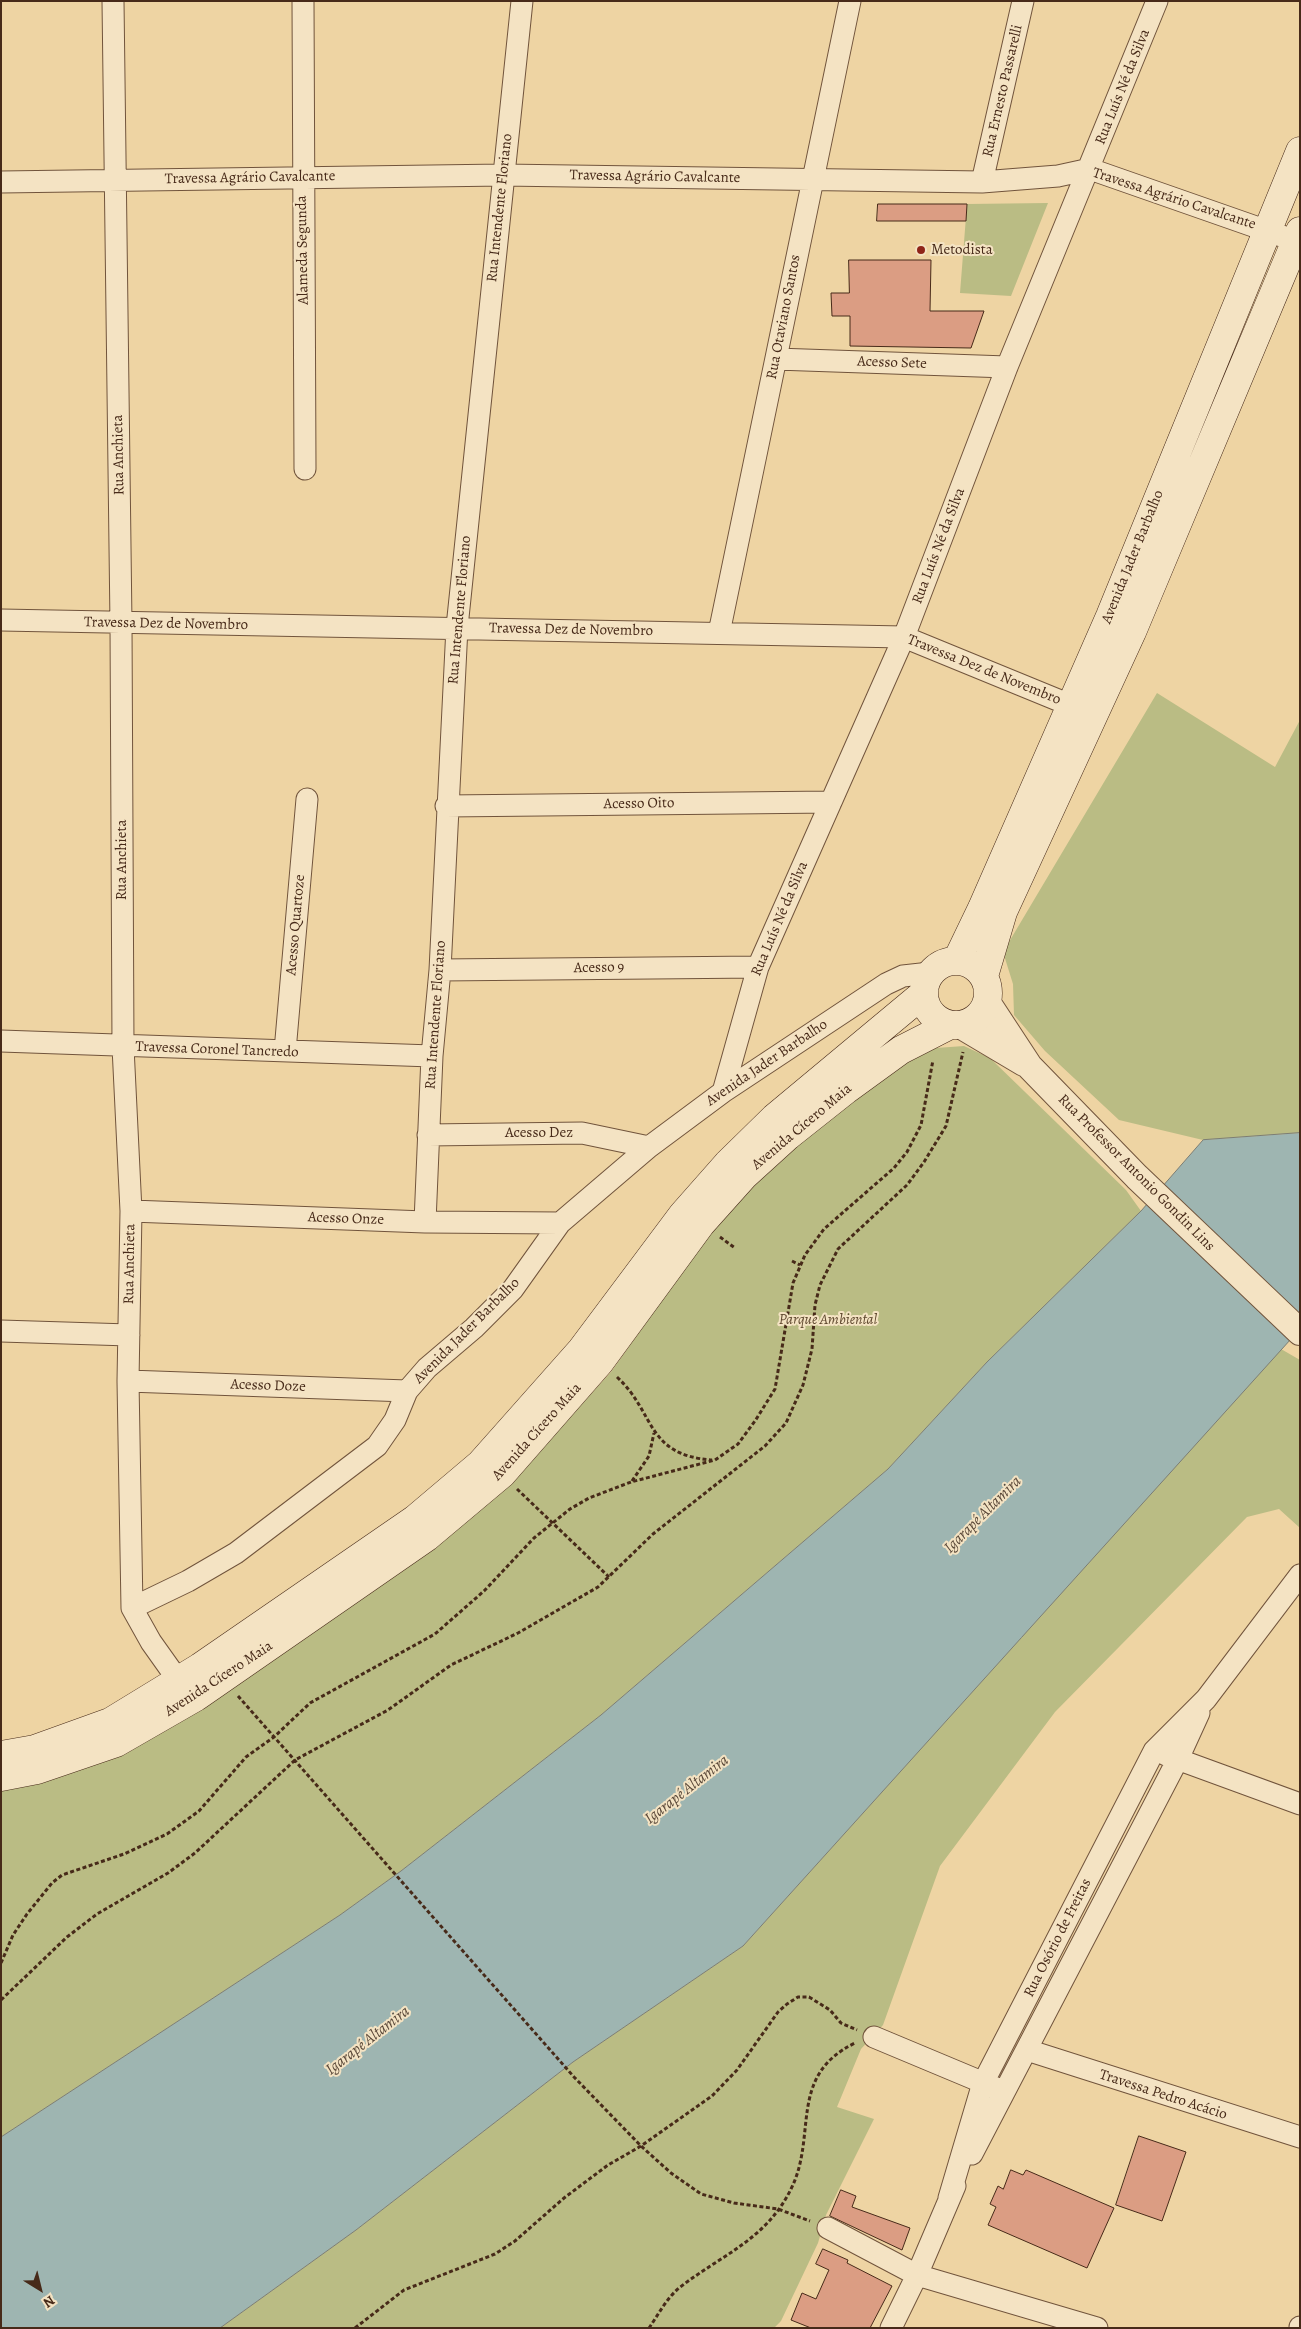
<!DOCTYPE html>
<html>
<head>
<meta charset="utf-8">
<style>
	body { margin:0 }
	#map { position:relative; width:1301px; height:2329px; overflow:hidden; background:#eed4a3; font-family:Alegreya,serif }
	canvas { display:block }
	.frame { position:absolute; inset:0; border:2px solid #472a19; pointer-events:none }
	.north { position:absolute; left:15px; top:2264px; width:50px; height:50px; -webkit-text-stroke:4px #f4e3c3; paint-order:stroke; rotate:144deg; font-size:14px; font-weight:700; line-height:20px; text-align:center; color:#472a19 }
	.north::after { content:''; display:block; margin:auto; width:18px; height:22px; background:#472a19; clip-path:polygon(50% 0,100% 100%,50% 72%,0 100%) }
</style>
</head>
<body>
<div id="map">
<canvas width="1301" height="2329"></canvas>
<div class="frame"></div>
<div class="north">N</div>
</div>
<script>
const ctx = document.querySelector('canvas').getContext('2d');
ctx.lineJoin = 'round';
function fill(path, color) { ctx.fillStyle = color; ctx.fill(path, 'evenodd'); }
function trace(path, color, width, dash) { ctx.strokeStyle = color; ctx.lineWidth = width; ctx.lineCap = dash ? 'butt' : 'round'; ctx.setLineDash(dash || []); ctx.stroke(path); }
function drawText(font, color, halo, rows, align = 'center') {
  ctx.font = font + ' Alegreya,serif'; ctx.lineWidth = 4; ctx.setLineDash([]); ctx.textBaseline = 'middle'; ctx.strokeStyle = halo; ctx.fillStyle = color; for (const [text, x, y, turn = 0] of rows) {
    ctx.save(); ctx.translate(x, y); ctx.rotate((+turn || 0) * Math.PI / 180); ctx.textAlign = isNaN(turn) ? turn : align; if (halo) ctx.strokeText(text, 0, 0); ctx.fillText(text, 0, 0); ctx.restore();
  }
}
fill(new Path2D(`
	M1048,203L1011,296L960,293L967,204Z
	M1157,693L1275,767L1300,720V1133L1203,1140L1119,1120L1045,1051L1014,1015L1013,984L1003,952Z
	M964,1046L990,1058L1126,1190L1141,1211L987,1362L888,1469L601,1715L401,1871L340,1915L1,2137V1788L511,1482L611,1372L712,1230L793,1144L904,1059L936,1048Z
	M1281,1349L1300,1360V1528L1279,1509L1247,1517L1055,1712L940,1866L883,2025L861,2049L837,2107L874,2119L826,2215L818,2243L781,2321L774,2328H220L356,2230L573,2062L743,1946Z`), '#babc84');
const water = new Path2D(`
	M1300,1133V1329L743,1946L573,2062L356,2230L220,2328H1V2137L340,1915L401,1871L601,1715L888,1469L987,1362L1141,1211L1203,1140Z`);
fill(water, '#9eb5b1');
trace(water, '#7b7d74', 1);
const building = new Path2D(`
	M878,204H967L966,221H877Z
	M849,260H931L930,311H984L971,348L850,346V316H832L831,293H849Z
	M1139,2136L1186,2152L1162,2221L1116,2205Z
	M1011,2170L1023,2175L1026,2170L1114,2208L1087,2268L988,2225L996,2207L990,2204L998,2186L1003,2189Z
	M841,2190L856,2196L852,2207L910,2228L902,2250L830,2216Z
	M823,2249L848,2260L847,2263L892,2286L870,2328H811L791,2320L802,2293L816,2299L828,2272L829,2270L816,2264Z`);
fill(building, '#db9d83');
trace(building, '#472a19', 1);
const minor = new Path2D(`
	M113,1L121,624L123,1047L131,1211L128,1381L132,1608L151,1642L178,1680L189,1690
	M303,1L305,469
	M1,182L503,175L982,182L1058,176L1090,169L1296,241
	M982,182L1023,1
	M776,359L1007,367
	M1,620L904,637L1070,705L1085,707
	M719,633L850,1
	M446,806L831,802
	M440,970L758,967
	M1,1041L432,1056
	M285,1051L307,799
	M723,1092L758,967L904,637L1007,367L1157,1
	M428,1135L582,1133L649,1147
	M131,1211L425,1222L560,1223
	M425,1222L432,1056L440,970L457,627L522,1
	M1,1331L129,1335
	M128,1381L407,1391
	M132,1608L188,1581L236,1553L377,1446L395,1420L407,1391L427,1368L474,1328L513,1289L560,1223L649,1147L723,1092L886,984L903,976L930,973
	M1166,1755L1300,1804
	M874,2037L996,2088
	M1027,2050L1300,2137
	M972,2154L1178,1759L1199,1713
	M949,2198L983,2083L1154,1751L1206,1699L1300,1575
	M828,2228L917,2275L1097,2328
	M891,2328L917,2275L955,2186
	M1300,2328V2327`);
const tertiary = new Path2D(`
	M987,1002L1029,1066L1137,1177L1300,1332
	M960,1025L1024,1063`);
const secondary = new Path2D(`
	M957,960L982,908L1110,616L1300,151
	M924 993a32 32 0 1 1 64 0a32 32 0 1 1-64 0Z
	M984,976L1003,912L1132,632L1300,231
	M1,1755L35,1749L110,1722L200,1667L415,1519L480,1464L582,1349L683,1214L728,1163L774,1118L923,994
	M1,1777L37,1770L116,1743L196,1697L427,1537L502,1474L600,1362L701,1224L744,1176L788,1136L846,1090L901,1050L950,1025`);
trace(minor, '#71543c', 23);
trace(tertiary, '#71543c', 28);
trace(secondary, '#472a19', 29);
trace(new Path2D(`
	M720,1237L735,1248
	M792,1261L800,1265
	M617,1377C656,1413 645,1455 712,1460
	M632,1481L649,1456L654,1433
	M517,1489L609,1577
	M238,1696L574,2077L641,2146L671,2173L701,2194L734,2203L778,2209L810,2221
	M1,1963L13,1935L27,1914L52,1883L62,1875L124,1854L167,1834L199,1811L246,1757L274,1737L310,1703L435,1634L484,1591L534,1538L570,1509L589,1498L631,1482L715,1460L738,1444L755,1421L775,1389L793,1283L805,1255L824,1229L894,1168L907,1152L921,1125L933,1060
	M1,2000L67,1937L97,1914L168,1873L195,1853L295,1760L388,1710L451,1665L518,1633L598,1587L653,1534L765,1446L786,1423L803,1385L812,1349L815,1305L820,1285L838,1249L907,1185L924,1162L946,1126L963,1052
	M355,2328L404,2290L495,2254L515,2241L564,2198L608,2165L641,2146L712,2096L737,2070L778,2012L787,2004L798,1997H809L830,2010L841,2023L857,2030
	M649,2328C658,2315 667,2298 679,2288C721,2255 766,2240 791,2189C818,2135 787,2076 855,2043`), '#472a19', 3, [4, 2.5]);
trace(minor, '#f4e3c3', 21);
trace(tertiary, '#f4e3c3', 26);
trace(secondary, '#f4e3c3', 28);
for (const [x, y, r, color] of [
	[921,250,5,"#8f2418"]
]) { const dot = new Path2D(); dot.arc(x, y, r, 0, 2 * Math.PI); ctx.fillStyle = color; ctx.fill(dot); trace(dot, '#f4e3c3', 2); }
drawText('15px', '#472a19', '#f4e3c3', [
	["Rua Luís Né da Silva",1123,87,-68],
	["Rua Ernesto Passarelli",1003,91,-77],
	["Travessa Agrário Cavalcante",655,177,1],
	["Travessa Agrário Cavalcante",250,178,-1],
	["Travessa Agrário Cavalcante",1174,199,18],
	["Rua Intendente Floriano",500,208,-84],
	["Alameda Segunda",303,250,-91],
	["Rua Otaviano Santos",784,317,-79],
	["Acesso Sete",892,363,2],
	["Rua Anchieta",119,455,-91],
	["Rua Luís Né da Silva",939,546,-69],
	["Avenida Jader Barbalho",1133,557,-68],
	["Rua Intendente Floriano",460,610,-85],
	["Travessa Dez de Novembro",166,624,1],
	["Travessa Dez de Novembro",571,630,1],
	["Travessa Dez de Novembro",984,670,22],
	["Acesso Oito",639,804,-1],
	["Rua Anchieta",122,860,-90],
	["Rua Luís Né da Silva",780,919,-67],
	["Acesso Quartoze",296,925,-85],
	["Acesso 9",599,968,-1],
	["Rua Intendente Floriano",436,1015,-86],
	["Travessa Coronel Tancredo",217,1050,2],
	["Avenida Jader Barbalho",767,1063,-34],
	["Avenida Cícero Maia",802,1127,-40],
	["Acesso Dez",539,1133],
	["Rua Professor Antonio Gondin Lins",1136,1173,45],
	["Acesso Onze",346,1219,2],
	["Rua Anchieta",130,1264,-89],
	["Avenida Jader Barbalho",467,1331,-45],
	["Acesso Doze",268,1386,2],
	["Avenida Cícero Maia",537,1432,-48],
	["Avenida Cícero Maia",219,1679,-33],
	["Rua Osório de Freitas",1058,1938,-63],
	["Travessa Pedro Acácio",1163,2095,18]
]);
drawText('15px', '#472a19', '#f4e3c3', [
	["Metodista",931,250]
], 'left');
drawText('italic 15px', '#5e472e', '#f4e3c3', [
	["Parque Ambiental",828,1320]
]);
drawText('italic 16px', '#584637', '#f4e3c3', [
	["Igarapé Altamira",983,1515,-45],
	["Igarapé Altamira",687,1790,-38],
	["Igarapé Altamira",368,2041,-38]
]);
</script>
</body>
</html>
